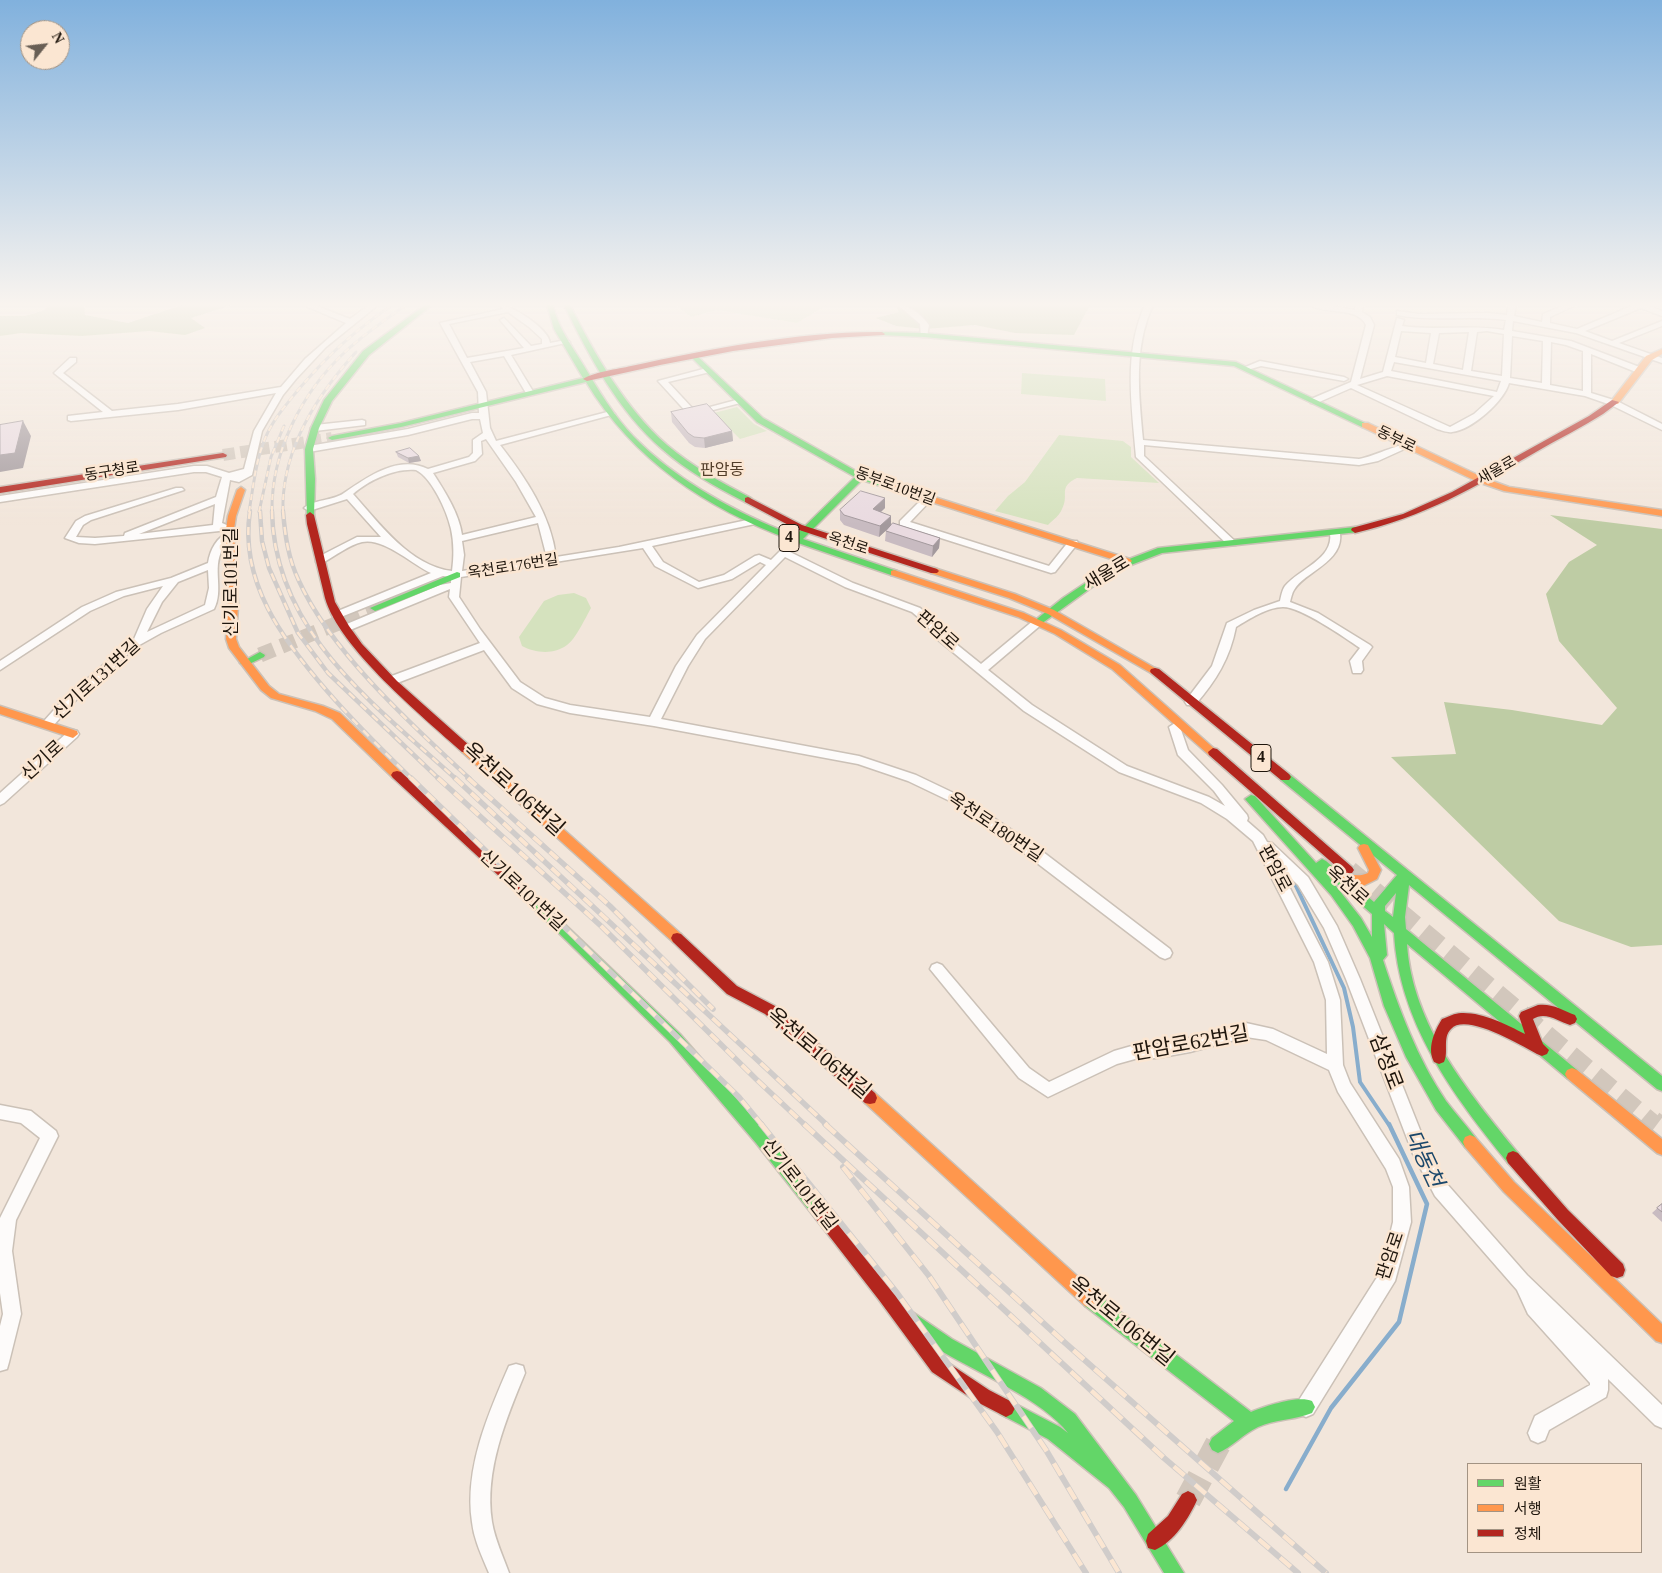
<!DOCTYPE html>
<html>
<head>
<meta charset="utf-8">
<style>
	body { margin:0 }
	#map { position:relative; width:1662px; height:1573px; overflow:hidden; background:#f2e6db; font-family:"Times New Roman","Noto Sans KR",serif }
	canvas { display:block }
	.legend { position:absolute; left:1467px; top:1463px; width:175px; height:90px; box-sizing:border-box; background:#fbe6d2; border:1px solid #a39383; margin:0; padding:6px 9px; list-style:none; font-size:15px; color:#1f160d }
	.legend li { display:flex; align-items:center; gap:10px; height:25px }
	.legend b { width:25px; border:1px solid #a39383 }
	.north { position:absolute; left:20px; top:20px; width:50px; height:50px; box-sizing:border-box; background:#fbe6d2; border:1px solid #a39383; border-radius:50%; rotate:61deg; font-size:14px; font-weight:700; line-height:20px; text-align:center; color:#1f160d }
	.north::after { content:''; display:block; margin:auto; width:18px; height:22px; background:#695f55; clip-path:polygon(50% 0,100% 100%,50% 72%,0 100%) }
</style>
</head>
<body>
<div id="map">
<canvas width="1662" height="1573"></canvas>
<ul class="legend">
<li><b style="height:6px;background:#63d668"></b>원활</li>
<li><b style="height:6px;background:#ff974d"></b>서행</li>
<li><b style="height:6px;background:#b3261e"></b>정체</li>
</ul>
<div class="north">N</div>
</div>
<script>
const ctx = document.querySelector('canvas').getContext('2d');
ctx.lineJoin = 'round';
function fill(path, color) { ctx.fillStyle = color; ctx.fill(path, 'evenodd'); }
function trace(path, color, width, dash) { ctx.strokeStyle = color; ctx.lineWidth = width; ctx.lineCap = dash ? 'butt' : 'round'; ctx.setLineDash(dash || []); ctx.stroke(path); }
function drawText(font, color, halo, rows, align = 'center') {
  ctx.font = font + ' "Times New Roman","Noto Sans KR",serif'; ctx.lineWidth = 5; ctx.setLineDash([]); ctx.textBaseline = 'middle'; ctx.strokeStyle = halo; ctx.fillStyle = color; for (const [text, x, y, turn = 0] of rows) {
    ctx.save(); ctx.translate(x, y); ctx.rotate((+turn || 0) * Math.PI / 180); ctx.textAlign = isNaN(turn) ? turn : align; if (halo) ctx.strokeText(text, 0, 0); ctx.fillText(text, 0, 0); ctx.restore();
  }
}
fill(new Path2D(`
	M676,305H827L797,323L717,310L691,317Z
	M1022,373L1105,379L1106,401L1021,394Z
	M737,407L754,424L767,431L740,439L714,413Z
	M1059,435L1123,441L1131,447V457L1159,483L1077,478C1057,488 1070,494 1062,509C1060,515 1053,520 1048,525L995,511L1008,496L1025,482Z
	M574,593L586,598L591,608C586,617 575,640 567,645C554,655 535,653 522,646L519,637L544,601L558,595Z`), '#d5e2be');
fill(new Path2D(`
	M48,305H84L85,315L128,323L182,305H232L191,318L205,328L185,335L149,331L82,336L21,333L0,336V316H25L45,310Z
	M896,305H1090L1074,335L1015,333L975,325L925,329L896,326L876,318L899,312Z
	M1550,515L1662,529V945L1631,947L1559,921L1391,757L1456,754L1444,702L1512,710L1602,725L1617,708L1559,641L1546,594L1569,562L1597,545Z`), '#becca4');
trace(new Path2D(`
	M1283,870L1296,886L1344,988L1353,1027L1360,1082L1389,1125`), '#88adcc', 4);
trace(new Path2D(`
	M1286,1489L1331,1408L1399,1322L1427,1204L1389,1124`), '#88adcc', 4.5);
trace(new Path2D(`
	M223,455L332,438`), '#d2c7bc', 12, [12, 5.5]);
trace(new Path2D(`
	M260,655L375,608`), '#d2c7bc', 15, [15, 8]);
trace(new Path2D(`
	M1188,1500L1218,1444`), '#d2c7bc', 26, [26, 13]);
trace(new Path2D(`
	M1349,871L1653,1125`), '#d2c7bc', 21, [21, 11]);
trace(new Path2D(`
	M1651,1124L1655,1127`), '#d2c7bc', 28, [28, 14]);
const street = new Path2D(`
	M303,305H314L350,319L369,305H378L326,347L296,379L283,395L262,431L252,475L239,482L230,480L222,523L229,526V530L95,544L79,543L65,538L76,521L85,516L176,488H182L184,490L91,520L83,525L76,537L95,538L124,536L125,533L216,497L222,477L206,472H194L0,502V496L194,466H207L229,473L244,469L254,431L276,393L178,410L71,421L68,420V416L103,412L54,373L70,358H76V362L63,373L112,411L178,404L281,387L305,359L346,323ZM215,504L213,525L139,534Z
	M500,305C512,305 549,329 550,343L566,340L570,342L511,355L534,393L530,395L526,393L504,356L470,362L486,392L490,428L496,441L611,411L615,414L500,445C525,477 551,515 556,557L619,547L752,519L757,522L755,524L652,546L663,562L699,582L724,575L755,556L759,555L771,560L792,539H798L800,541L790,552L853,583L920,608L933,619L945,635L981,664L1034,620H1042L1043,622L1042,624L988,670L1032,705L1127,766L1209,797L1225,806L1214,791L1178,755L1169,727L1175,723L1179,724L1188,750L1222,785L1247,815L1248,818L1247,821L1263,835L1267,842L1272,843L1308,877L1337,926L1360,979L1428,1150L1447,1184L1527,1275L1662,1405V1428L1655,1425L1608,1379V1390L1606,1397L1549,1430L1545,1440L1538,1443L1531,1440L1528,1433L1535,1416L1590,1385V1383L1528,1314L1517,1290L1435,1196L1413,1154L1346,979L1324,928L1298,885L1279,867L1328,962L1340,1000L1343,1065L1350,1083L1399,1159L1409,1187L1411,1222L1395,1281L1313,1414L1306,1417L1299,1414L1296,1407L1299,1400L1381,1271L1393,1222V1187L1386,1169L1338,1092L1329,1070L1266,1040L1246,1037L1190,1052L1157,1058L1135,1059L1117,1064L1048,1097L1019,1078L930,969L932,965L937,963L942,965L1029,1068L1049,1082L1114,1051L1135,1045L1157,1044L1190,1038L1246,1023L1273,1029L1327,1054L1326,1000L1314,962L1253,841L1227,819L1201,803L1119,772L1024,711L937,639L925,623L912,612L845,587L785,557L705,639L688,666L661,719L859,756L916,775L962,797L1030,842L1170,949L1172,953L1170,957L1165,959L1160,957L1020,850L954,803L908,781L858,764L654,726L570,713L537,704L512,688L484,650L397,683H389L387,680L389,677L480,643L449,597L450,589L350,630H342L341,628L342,626L440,585L451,583V577L443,576L341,617H333L332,615L333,613L431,573C412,564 383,537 362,542C349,545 335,556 324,562H316V558L357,537H381L347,499L309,511L304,508C314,499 333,501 344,493C367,477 399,454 428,469L469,457L473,453V440L483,433L480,419H472L408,435L309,452L305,449L309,446L408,429L472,413H479L478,392L440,323L503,309ZM508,312L529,327L542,339V344L531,346L504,318L500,320L524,348L467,358L449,324ZM486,439L516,482L536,517L462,535C459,513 445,492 433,473L475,461L482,454L481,441ZM416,470C432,478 447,511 451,529C454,543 454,557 452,571C410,566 380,524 353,494C369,480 395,468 416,470ZM538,523L547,558L462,571L464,555L462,541ZM643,548L655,566L698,588L732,579L760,562L766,565L697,635L676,666L650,717L570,705L545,698L520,682L480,629L459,597L461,577Z
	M898,305C910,305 922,315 929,325L927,337H921L920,324Z
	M1145,305H1153C1133,348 1139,394 1143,440L1359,459C1372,457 1400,443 1410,444L1411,446L1378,461L1359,465L1144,445V456L1237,543L1236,545H1228L1136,457C1132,406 1123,353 1145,305Z
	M1310,305H1327L1355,310V305H1363L1362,312L1370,317L1374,325L1360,379L1383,372L1397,318L1404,320L1402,326C1436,331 1471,324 1504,330L1506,320C1470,315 1433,322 1397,315V311L1419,314L1488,313L1507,315L1508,305H1516L1514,316L1542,322L1543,314L1565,305H1576L1550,317V323L1577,329L1634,305H1647L1662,311V316L1641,308L1585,331L1612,341L1662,321V326L1619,343L1662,358V363L1576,333L1513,321L1512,331L1571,341L1642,368V372H1636L1591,354V393L1617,401L1662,424V430L1611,405L1585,396L1509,383C1504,401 1472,430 1452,432C1448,433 1441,430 1437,429L1351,388L1317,403H1311V399L1351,382L1366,325C1357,306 1326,315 1310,305ZM1401,331L1431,333L1426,363L1395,357ZM1487,331L1504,334L1502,376L1471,371L1477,332ZM1469,332L1463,370L1433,364L1439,333ZM1512,336L1543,341L1542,383L1510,378ZM1551,342L1566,345L1583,351V391L1550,385ZM1394,362L1501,381L1497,392L1391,371ZM1387,376L1494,396L1474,414L1450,427L1357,385Z
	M1260,361L1344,377L1348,379L1344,381L1261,366L1247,370L1243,368Z
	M707,368H710V372L668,382L695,411L740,399L744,402L690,416L658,381Z
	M362,420L365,421V425L315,431L311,428L315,425Z
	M927,496L932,499L910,522L1049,566L1069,541H1077L1078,543L1055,572L1051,573L900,525V521L924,497Z
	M1335,530L1340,533C1344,562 1304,572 1294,590C1292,593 1291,598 1290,602L1318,613L1370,645L1372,647L1362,661L1363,670L1361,673H1353L1350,661L1360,648C1344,637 1301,607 1283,607C1268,607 1249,619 1236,627C1230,658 1216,681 1195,705H1187L1185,702L1187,699L1212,666L1227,623L1254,610L1280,601C1281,597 1282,590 1285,586C1299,569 1334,559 1330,533Z
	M230,532L235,535C231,540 225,544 222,550C212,569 224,590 214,609L161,633L134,648L99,682L77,699L52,727H44L42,724L44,721L69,693L91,676L126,644L134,639L147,609L163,586L124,596L90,611L0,670V661L82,607L116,592L171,578L208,563C210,550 217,536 230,532ZM208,570L209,588L205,605L147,632L162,602L178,582Z
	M73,730L77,731L79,734L77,737L4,803L0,805V793L69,731Z
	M0,1105L31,1111L56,1131L58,1136L16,1220L12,1251L21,1314L9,1362L7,1369L0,1371V1326L3,1314L0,1293V1218L40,1138L21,1123L0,1119Z
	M516,1364L523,1366L525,1373C506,1419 484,1471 492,1522C495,1540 503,1556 509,1573H489C482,1556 474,1540 472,1522C464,1469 488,1414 509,1366Z`);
const fast = new Path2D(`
	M425,305H432L369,355L332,401L319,428L313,449L315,479L314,515L313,517H307L305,449L311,428L324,400L363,351Z
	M547,305H553C558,328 572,346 584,366C599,391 614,416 634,437C678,482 737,513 795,536L855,477L757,422L692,358V354H695L763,418L863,475L893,484L894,486L890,489L862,480L803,539L897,571V575H891L798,543H792L791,540C706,508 634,461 586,382L401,427L332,440L328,438L332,436L401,423L583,378L554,329Z
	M564,305H570C595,355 625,408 667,445C693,467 722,483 751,498V502H745C716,487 687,471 662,449C618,411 589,356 564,305Z
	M882,332L924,333L1236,362L1369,425L1362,427L1234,366L924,337L880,335V333Z
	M1355,527L1358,528V532L1162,553L1131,565L1099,582L1041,624L1038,625L1033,622L1063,598L1093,578L1124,561L1158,548Z
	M457,572L460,573V577L378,610L375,611L370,608Z
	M260,652L265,655L264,657L245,666L240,663Z
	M1285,773L1289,774L1662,1076V1091L1657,1089L1409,885L1405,917L1406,929L1577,1070L1579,1074L1577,1078L1572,1080L1567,1078L1407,944C1412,1025 1469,1093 1518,1153L1520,1158L1518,1163L1513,1165L1508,1163C1453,1095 1399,1023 1394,933L1384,924L1387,955L1383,960C1399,1009 1417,1058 1446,1101C1455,1113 1466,1125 1475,1137L1477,1142L1475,1147L1470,1149L1465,1147L1436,1110L1406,1057L1384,1006L1370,958L1353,926L1331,895L1245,799L1251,795L1255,796L1316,863L1322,859L1326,861L1374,902L1397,875L1281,780L1279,777L1281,774ZM1328,876L1372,914V937L1361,918ZM1396,893L1393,917L1385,911V906Z
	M530,893L534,895L680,1034L766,1133L826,1209L829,1214L826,1219L821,1222L816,1219L756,1143L670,1042L526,901L524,898L526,895Z
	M1091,1292L1097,1294L1251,1412C1266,1406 1298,1395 1312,1401L1315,1407L1312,1413C1295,1420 1275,1419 1258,1427C1243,1434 1232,1447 1218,1453L1212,1450L1209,1444L1212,1438L1234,1421L1085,1306L1083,1300L1085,1294Z
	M908,1309L952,1339L1041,1388L1075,1414L1136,1495L1184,1573H1164L1124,1507L1109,1488L1048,1439L1000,1414L997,1408L1000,1402L1006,1399L1060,1427L1068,1433C1044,1401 979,1373 943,1352C928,1344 915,1333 902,1323L900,1317L902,1311Z`);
const slow = new Path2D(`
	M1662,349V354L1652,360L1618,404H1612V400L1646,356Z
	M1362,423H1368L1484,478L1509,487L1662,510V516L1504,491L1478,482L1362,427Z
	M890,483L1130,559L1132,561L1130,563H1124L887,488L886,486Z
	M241,487L245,490L236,516L234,529L238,606L236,639L239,647L269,686L279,694L323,706L340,713L401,772L403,775L401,778H393L332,719L315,711L271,698L261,690L229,648L226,639L228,606L226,529L228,516L237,490Z
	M934,568L1015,594L1054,610L1160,671L1159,673H1151L1048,614L1009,598L931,573L929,571Z
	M894,570L1024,613L1061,630L1120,665L1218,752L1217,755H1209L1112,669L1055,634L1018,617L891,575V571Z
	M0,706L77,731L78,734L73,738L0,714Z
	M466,745L470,746L681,934L683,938L681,942L677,943L673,942L462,752L461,749L462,746Z
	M1364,844L1368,845L1381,870L1377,879L1363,886L1333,881L1331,878L1333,875C1345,871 1356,879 1368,873L1369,870L1358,848L1360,845Z
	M1572,1068L1577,1070L1662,1139V1155L1657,1153L1567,1078L1565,1074L1567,1070Z
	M870,1092L875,1093L1097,1294L1099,1300L1097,1306L1091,1308L1085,1306L865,1103L863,1098L865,1093Z
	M1470,1135L1475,1137L1514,1182L1662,1324V1343L1656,1341L1504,1192L1465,1147L1463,1142L1465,1137Z`);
const jam = new Path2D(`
	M882,332L885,334L884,335L832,338L733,351L660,365L587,381L583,379C594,372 618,369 631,366C709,349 802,331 882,332Z
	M1612,400L1619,402L1603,414C1581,428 1558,439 1536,452C1475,487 1424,517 1355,533L1351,530L1352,528L1403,514L1452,492L1589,416Z
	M223,453L227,455L226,457L0,493V487Z
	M748,497L802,525L937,569L939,571L937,573H931L796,529L745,502V498Z
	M310,512L314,515L335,602L349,626L362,644L397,681L470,746L471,749L470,752H462C423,717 339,648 325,598L307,524L306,515Z
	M1155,668L1159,669L1289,774L1291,777L1289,780H1281L1151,673L1150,671L1151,669Z
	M1213,748L1217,749L1352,867L1354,870L1352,873H1344L1209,755L1208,752Z
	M397,771L401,772L534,895L536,898L534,901L530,903L526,901L393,778L391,775L393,772Z
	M677,933L681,934L737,986L775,1006L875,1093L877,1098L875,1103L870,1104L865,1103L765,1014L727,994L673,942L671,938L673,934Z
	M1538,1005C1551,1003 1563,1010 1575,1015L1577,1019L1575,1023L1570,1025C1558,1021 1545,1011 1533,1019L1543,1044L1549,1050L1547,1054L1542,1056L1537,1054C1522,1046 1466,1012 1451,1029C1442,1038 1449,1052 1444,1062L1439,1064L1434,1062C1427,1048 1434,1032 1442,1019C1448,1017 1455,1013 1461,1013C1482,1012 1506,1024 1525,1034L1519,1016L1521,1012Z
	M1513,1151L1518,1153L1568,1210L1623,1264L1625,1270L1623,1276L1617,1278L1611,1276L1558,1220L1508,1163L1506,1158L1508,1153Z
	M821,1206L826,1209L891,1288L944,1360L989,1390L1012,1402L1015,1408L1012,1414L1006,1417L977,1402L932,1372L879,1300L816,1219L813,1214L816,1209Z
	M1188,1491L1194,1494L1197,1500C1189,1518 1174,1542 1155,1550L1148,1548L1146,1541L1148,1534L1168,1516L1182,1494Z`);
trace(street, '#cbc1b7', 3);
trace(fast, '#cbc1b7', 3);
trace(slow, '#cbc1b7', 3);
trace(jam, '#cbc1b7', 3);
fill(street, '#fdfbfa');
fill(fast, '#63d668');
fill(slow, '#ff974d');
fill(jam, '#b3261e');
const railFar3 = new Path2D(`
	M249,512C253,489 255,465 263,444C270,423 285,406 298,390C329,354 353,332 392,305
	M259,512L271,457L284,426
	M272,512C271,452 302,392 345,352C364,334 385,320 406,305
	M283,512C281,451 317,395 356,352`);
const railFar2 = new Path2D(`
	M250,511C239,582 283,640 327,691C354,722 382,750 412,779
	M260,511L262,541L269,568L298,633L328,673L439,779
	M272,511C274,632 374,704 456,779
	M283,511C285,535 288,558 299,581C331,652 413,726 470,779`);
const railFar1 = new Path2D(`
	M411,778L739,1097L762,1125
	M438,778L601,926L756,1079L805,1125
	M455,778L827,1125
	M468,778L610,906L713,1009`);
const rail = new Path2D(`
	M761,1124L897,1293L997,1432L1086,1573
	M804,1124L1164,1458L1298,1573
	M825,1124L1063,1341L1326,1573
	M843,1167L929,1276L1046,1450L1119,1573`);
trace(railFar3, '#d0ccca', 3);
trace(railFar2, '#d0ccca', 4.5);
trace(railFar1, '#d0ccca', 5.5);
trace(rail, '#d0ccca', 6);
trace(railFar3, '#fbe6d2', 2, [6]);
trace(railFar2, '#fbe6d2', 2.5, [8]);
trace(railFar1, '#fbe6d2', 4, [11]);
trace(rail, '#fbe6d2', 4.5, [14]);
fill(new Path2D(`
	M671,412L732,431L733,441L705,448L695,447L689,443L672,422Z
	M396,452L419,456L421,461L409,463L398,457Z
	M885,498V508L881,512L891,526L940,538L939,548L932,557L885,541L886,531L890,526L879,537L844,525L840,520V510Z
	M1662,1204V1222L1652,1213Z`), '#c8bbc1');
fill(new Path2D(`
	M23,421L31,436L23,468L0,472V455Z
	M732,431L733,441L705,448L704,438Z
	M419,456L421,461L409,463L408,458Z
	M885,498V508L873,519V509Z
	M891,516V526L879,537L880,526Z
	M940,538L939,548L932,557L933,546Z`), '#a3999d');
const building = new Path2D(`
	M707,404L732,431L704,438L694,437L688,433L671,412Z
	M23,421L15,453L0,455V425Z
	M410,448L419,456L408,458L396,452Z
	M861,491L885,498L873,509L891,516L880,526L844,515L840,510Z
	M893,523L940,538L933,546L886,531Z
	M1662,1204V1212L1657,1208Z`);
fill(building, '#e9dae0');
trace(building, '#a3999d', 1);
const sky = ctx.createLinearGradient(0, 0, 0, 525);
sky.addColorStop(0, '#81b1dd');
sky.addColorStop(0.58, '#f9f4ef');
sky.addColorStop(1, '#f9f4ef00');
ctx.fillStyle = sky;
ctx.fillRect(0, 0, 1662, 525);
drawText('15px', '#1f160d', '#fbe6d2', [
	["동부로",1396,440,26],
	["새울로",1497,471,-30],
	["동구청로",112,472,-9],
	["동부로10번길",895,487,20],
	["옥천로",848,544,18],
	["옥천로176번길",513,567,-9]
]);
drawText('16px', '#533e29', '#fbe6d2', [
	["판암동",722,471]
]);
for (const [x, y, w] of [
	[789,538,20],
	[1261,758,20]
]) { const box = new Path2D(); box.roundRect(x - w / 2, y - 13.5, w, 27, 4); ctx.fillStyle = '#fbe6d2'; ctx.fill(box); trace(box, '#1f160d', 1); }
drawText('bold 16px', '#1f160d', null, [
	["4",789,538],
	["4",1261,758]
]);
drawText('18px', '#1f160d', '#fbe6d2', [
	["새울로",1107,574,-31],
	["신기로101번길",232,582,-90],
	["판암로",937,631,42],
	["신기로131번길",97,680,-42],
	["신기로",43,761,-42],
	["옥천로180번길",995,828,34],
	["판암로",1274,869,62],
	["옥천로",1347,886,42],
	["신기로101번길",522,891,43],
	["신기로101번길",799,1185,52],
	["판암로",1391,1256,-71]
]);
drawText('21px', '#1f160d', '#fbe6d2', [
	["옥천로106번길",513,790,42],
	["판암로62번길",1191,1044,-10],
	["옥천로106번길",818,1054,40],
	["삼정로",1385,1062,69],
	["옥천로106번길",1121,1322,39]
]);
drawText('italic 22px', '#1c486b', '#fbe6d2', [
	["대동천",1423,1159,65]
]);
</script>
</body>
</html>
